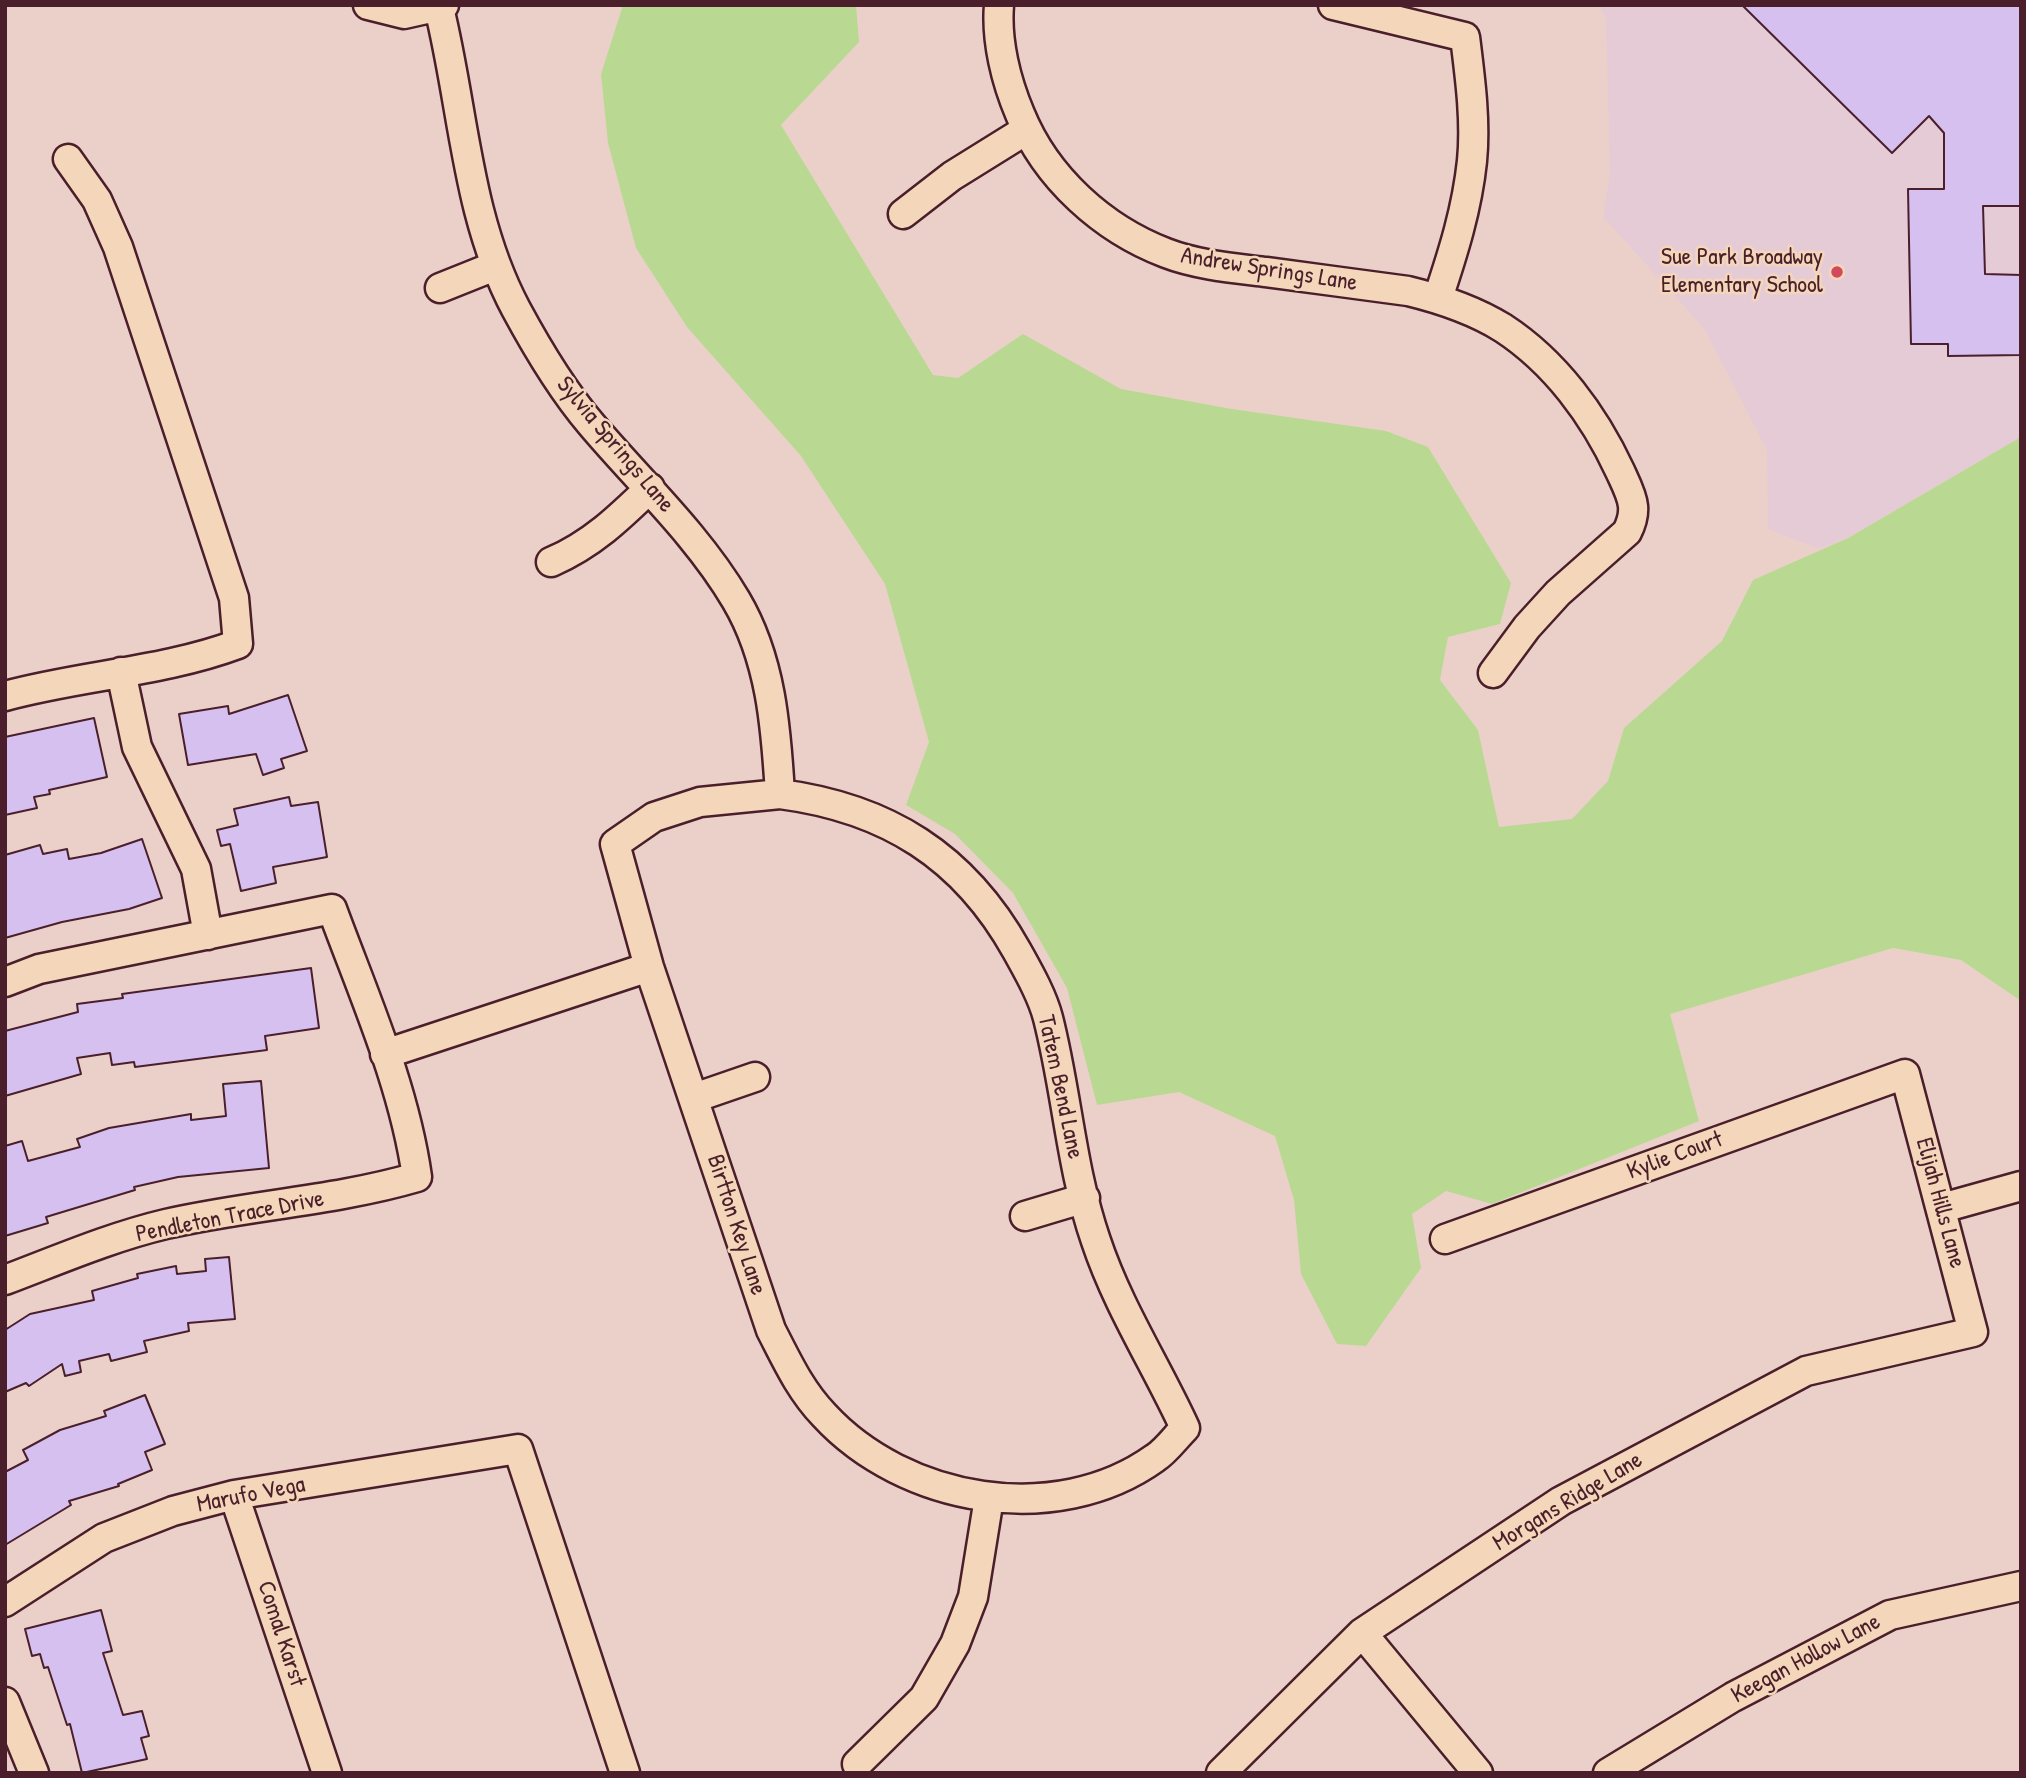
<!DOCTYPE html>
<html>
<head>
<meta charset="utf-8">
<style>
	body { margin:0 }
	#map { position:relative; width:2026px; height:1778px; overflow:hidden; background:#ebd0ca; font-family:"Patrick Hand",sans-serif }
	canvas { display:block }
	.frame { position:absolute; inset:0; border:7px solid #4a1f2b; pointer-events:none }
</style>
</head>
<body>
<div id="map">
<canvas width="2026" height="1778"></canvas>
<div class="frame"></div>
</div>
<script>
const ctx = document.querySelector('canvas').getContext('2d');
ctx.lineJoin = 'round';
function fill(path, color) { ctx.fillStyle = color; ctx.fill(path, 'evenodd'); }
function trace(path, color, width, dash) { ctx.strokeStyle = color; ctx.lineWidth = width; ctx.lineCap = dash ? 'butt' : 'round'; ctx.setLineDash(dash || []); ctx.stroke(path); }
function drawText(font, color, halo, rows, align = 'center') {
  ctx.font = font + ' "Patrick Hand",sans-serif'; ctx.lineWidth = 5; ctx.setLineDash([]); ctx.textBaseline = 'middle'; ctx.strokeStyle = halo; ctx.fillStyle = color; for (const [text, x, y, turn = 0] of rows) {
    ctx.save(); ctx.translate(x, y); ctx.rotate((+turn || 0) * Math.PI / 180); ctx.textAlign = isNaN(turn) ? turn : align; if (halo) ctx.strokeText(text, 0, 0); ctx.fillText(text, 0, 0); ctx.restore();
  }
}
fill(new Path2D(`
	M1599,5H2021V437L1847,538L1819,549L1768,529L1767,450L1704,328L1603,217L1610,173L1606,18Z`), '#e5cbd5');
fill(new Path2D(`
	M623,5H856L859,42L781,125L933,375L958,378L1023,334L1121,389L1232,409L1386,431L1428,447L1511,583L1500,624L1448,637L1440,680L1478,730L1499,827L1572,819L1608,781L1624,728L1722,641L1753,580L1848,538L2021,437V1001L1961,960L1893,948L1670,1014L1699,1121L1492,1204L1446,1191L1412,1214L1421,1268L1366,1346L1337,1344L1301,1274L1294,1200L1275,1136L1179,1092L1097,1105L1067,988L1013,893L955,834L906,805L929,742L885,584L801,456L687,327L636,248L608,143L601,74Z`), '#b9d992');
const building = new Path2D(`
	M1742,5H2021V206H1983L1985,274L2021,275V355L1948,356V344H1911L1908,189H1944V133L1929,116L1892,153Z
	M288,695L307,751L281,759L284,768L263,775L256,754L188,765L179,714L228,706L229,714Z
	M94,718L107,777L49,790L50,794L34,797L37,808L5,815V737Z
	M289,797L291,806L318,802L327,857L273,867L276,883L241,891L230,844L221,846L217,830L238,825L234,809Z
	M142,839L162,898L129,909L62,922L5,938V855L40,845L43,854L67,849L69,859L101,853Z
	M311,968L319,1028L265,1036L267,1050L135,1067L134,1062L112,1065L110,1053L77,1058L81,1074L5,1096V1031L78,1012L77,1004L123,998L122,994Z
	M261,1081L269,1168L178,1177L134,1187L135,1190L46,1217L48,1223L5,1236V1146L22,1141L28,1161L80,1147L77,1139L109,1128L191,1114V1120L226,1116L223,1084Z
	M229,1257L235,1319L188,1323L189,1331L144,1341L147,1352L111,1361L109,1354L79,1361L81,1372L65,1376L62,1364L29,1386L26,1383L5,1392V1330L30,1314L94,1300L92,1291L138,1278L137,1274L176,1266L177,1274L206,1271L205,1259Z
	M145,1395L165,1444L145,1452L152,1470L118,1484L119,1486L69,1501L71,1505L5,1545V1472L28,1460L23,1450L60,1430L106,1416L104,1411Z
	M101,1610L112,1651L103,1653L123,1715L142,1711L149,1736L141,1738L147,1759L82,1773L70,1724L67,1725L48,1667L44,1668L40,1654L32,1656L25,1629Z`);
fill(building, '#d6c0f0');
trace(building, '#4a1f2b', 2);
const minor = new Path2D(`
	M368,5L404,14L444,5
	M999,5C996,41 1006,81 1020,114C1046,178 1103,229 1166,253C1197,265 1233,268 1266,272C1313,278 1361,285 1408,291C1441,299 1474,310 1503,328C1555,362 1594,415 1620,471C1625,482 1632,495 1633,506C1634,516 1631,524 1627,532L1558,593L1527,627L1493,673
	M1333,5L1465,37C1470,77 1476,121 1472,161C1467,209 1453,253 1438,298
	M439,8C464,109 466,215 516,309C537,348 562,390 591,424C640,482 697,534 736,600C771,659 776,727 780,794
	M903,214L952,176L1026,130
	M440,288L495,266
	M551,562C591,545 619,518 650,488
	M121,672L137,747L196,869L208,935
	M5,696C82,675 163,672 238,644L234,598L118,247L97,200L68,159
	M780,794C887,808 964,856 1017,951C1028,971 1042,995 1048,1018C1067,1092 1071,1169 1096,1241C1118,1307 1156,1365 1185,1428C1175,1438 1166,1451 1155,1458C1056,1529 904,1502 824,1415C800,1390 787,1361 771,1330L649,967L615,844L654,817L700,802Z
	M5,982L39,969L332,909C364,996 404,1085 417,1177C335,1201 249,1205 166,1224C111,1237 58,1260 5,1280
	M385,1054L649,967
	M694,1098L755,1077
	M1942,1208L2021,1186
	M1025,1216L1085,1198
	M234,1495L327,1773
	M5,1602L104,1538L173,1511L234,1495L518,1449L625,1773
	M1362,1633L1478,1773
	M5,1702L34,1773
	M857,1764L924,1698L955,1644L973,1597L989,1498
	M1221,1773L1362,1633L1561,1501L1806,1371L1973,1332L1905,1074L1445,1239
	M1608,1773L1733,1697L1890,1615L2021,1586`);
trace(minor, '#4a1f2b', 33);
trace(minor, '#f4d7ba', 28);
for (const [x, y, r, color] of [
	[1837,272,7,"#d1495b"]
]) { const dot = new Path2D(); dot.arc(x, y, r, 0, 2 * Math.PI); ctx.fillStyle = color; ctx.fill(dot); trace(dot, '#f4d7ba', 2.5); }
drawText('24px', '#4a1f2b', '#f4d7ba', [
	["Sue Park Broadway",1823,258],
	["Elementary School",1823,286]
], 'right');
drawText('24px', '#4a1f2b', '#f4d7ba', [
	["Andrew Springs Lane",1269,270,9],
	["Sylvia Springs Lane",615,445,50],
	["Tatem Bend Lane",1060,1087,78],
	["Kylie Court",1675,1156,-20],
	["Elijah Hills Lane",1940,1203,75],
	["Pendleton Trace Drive",230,1217,-11],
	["Birtton Key Lane",736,1225,72],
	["Marufo Vega",251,1495,-11],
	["Morgans Ridge Lane",1568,1502,-31],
	["Comal Karst",281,1634,72],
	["Keegan Hollow Lane",1806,1659,-28]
]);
</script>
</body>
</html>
